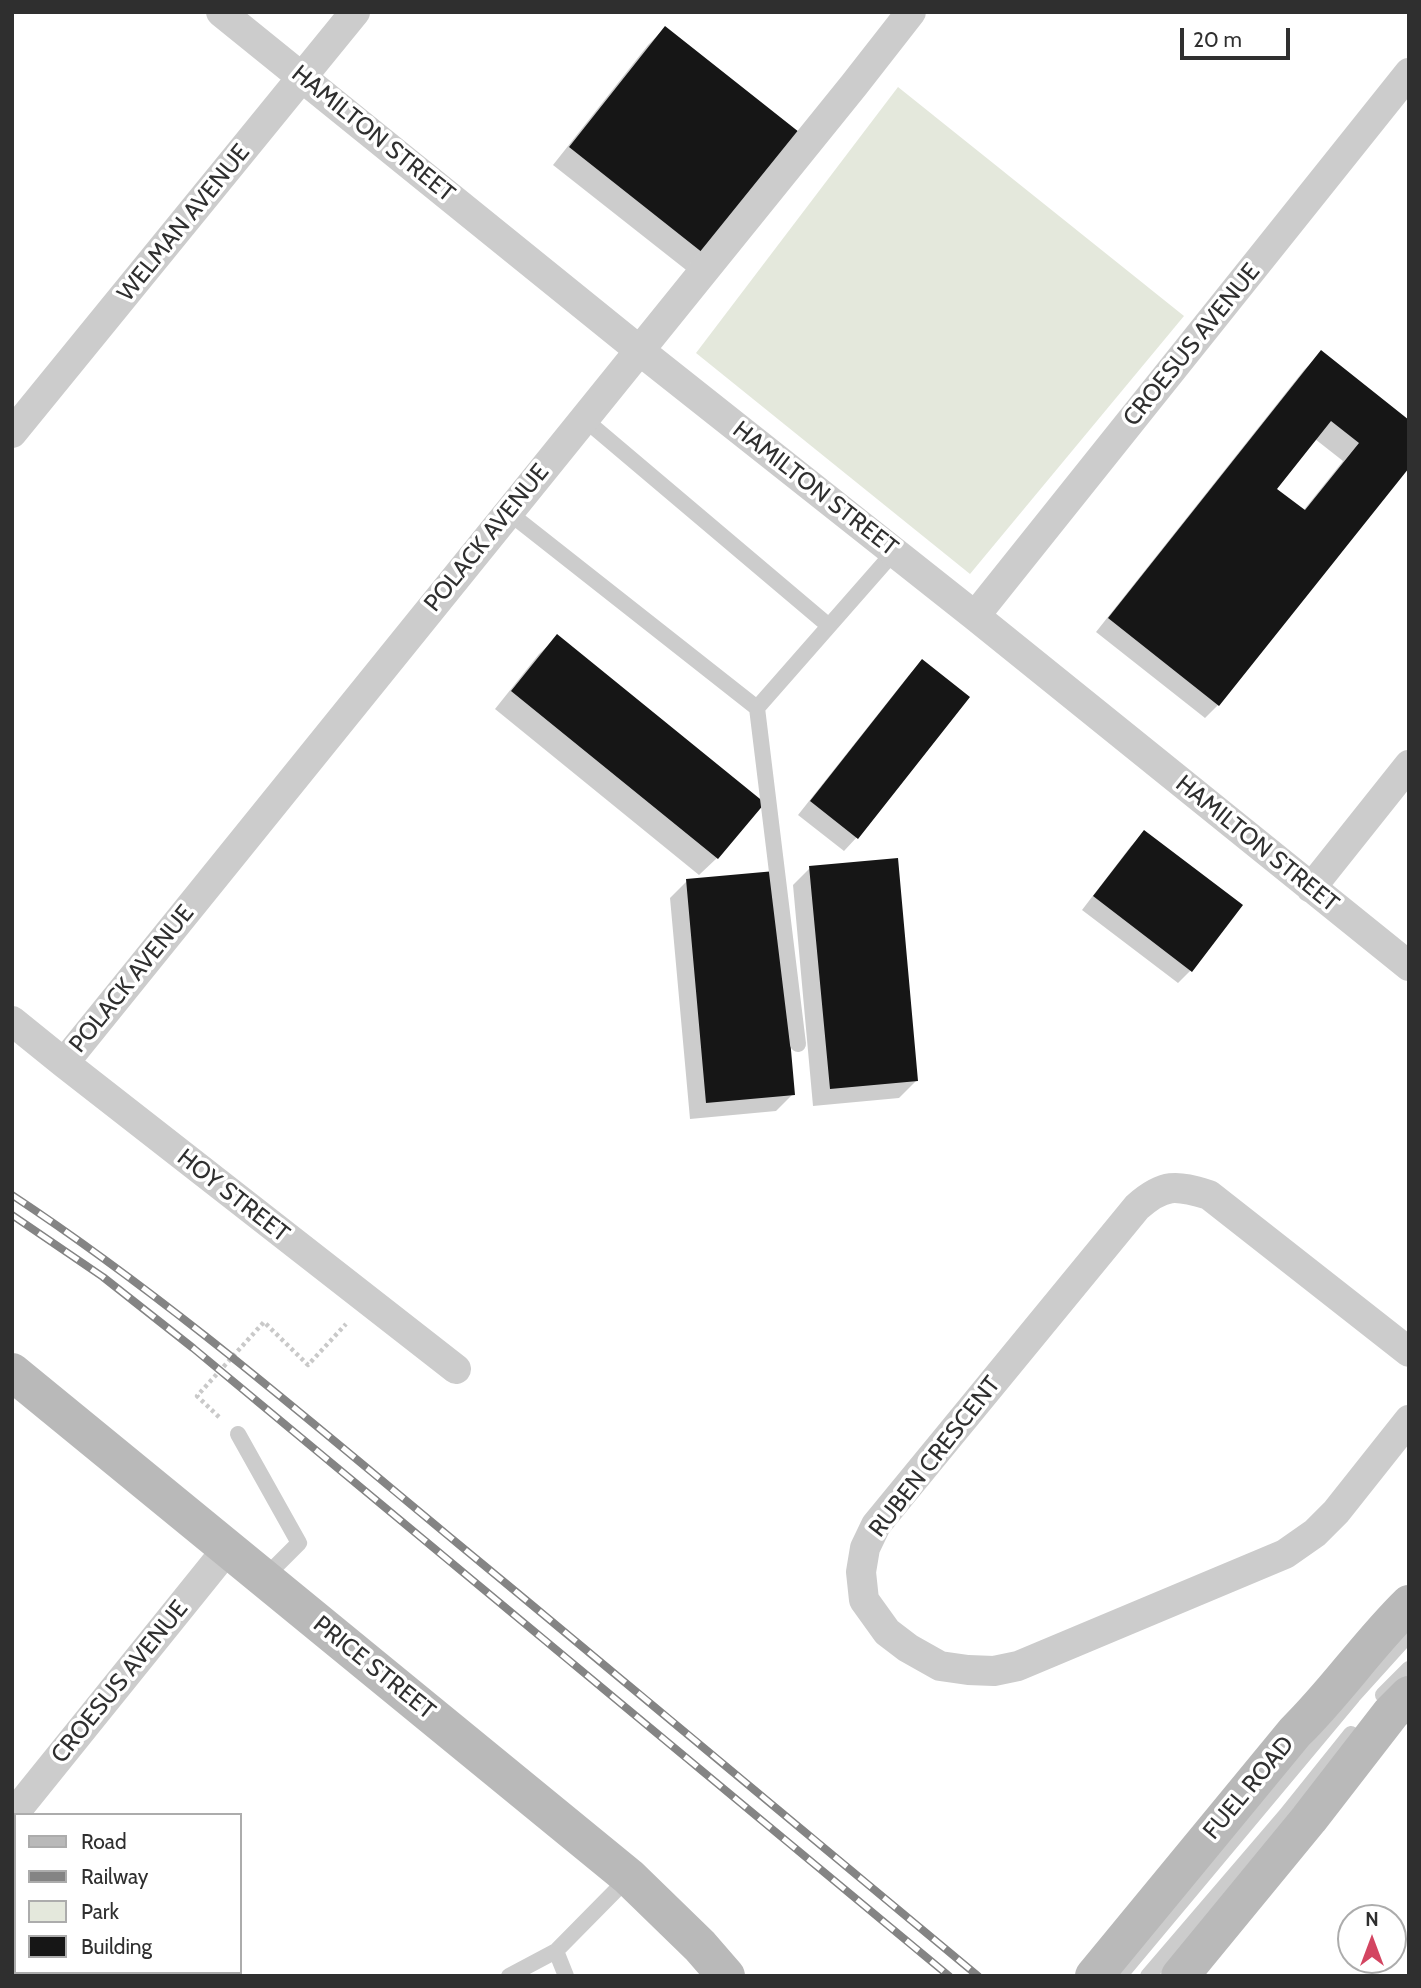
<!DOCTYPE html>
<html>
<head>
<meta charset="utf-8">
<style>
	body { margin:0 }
	#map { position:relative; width:1421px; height:1988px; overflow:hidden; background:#fff; font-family:Cabin,sans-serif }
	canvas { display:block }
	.frame { position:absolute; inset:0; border:14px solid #2f2f2f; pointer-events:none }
	.legend { position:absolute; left:14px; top:1813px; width:228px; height:161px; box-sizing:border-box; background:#fff; border:2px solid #acacac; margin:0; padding:9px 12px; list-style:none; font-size:21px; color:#2f2f2f }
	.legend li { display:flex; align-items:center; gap:14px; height:35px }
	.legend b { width:35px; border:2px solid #acacac }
	.north { position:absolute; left:1337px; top:1904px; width:70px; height:70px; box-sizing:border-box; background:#fff; border:2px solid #acacac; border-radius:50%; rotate:0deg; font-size:19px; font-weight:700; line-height:28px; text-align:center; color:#2f2f2f }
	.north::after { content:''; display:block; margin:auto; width:24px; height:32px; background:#d34561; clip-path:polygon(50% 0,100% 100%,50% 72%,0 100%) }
	.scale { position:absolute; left:1180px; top:28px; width:110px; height:32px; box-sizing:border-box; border:4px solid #2f2f2f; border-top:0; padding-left:9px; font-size:21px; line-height:24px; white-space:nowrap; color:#2f2f2f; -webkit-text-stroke:5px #fff; paint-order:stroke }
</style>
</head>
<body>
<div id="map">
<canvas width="1421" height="1988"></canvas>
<div class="frame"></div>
<ul class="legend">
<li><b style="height:9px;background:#b9b9b9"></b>Road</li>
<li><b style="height:9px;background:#848484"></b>Railway</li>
<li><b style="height:19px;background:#e4e8dc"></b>Park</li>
<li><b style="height:19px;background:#161616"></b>Building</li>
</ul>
<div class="north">N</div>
<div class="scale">20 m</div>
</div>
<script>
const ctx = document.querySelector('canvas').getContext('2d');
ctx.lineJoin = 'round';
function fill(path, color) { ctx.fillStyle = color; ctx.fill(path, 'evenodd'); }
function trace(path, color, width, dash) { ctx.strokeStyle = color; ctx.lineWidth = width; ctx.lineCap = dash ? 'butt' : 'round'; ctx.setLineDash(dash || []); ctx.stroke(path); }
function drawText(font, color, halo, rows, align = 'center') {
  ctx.font = font + ' Cabin,sans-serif'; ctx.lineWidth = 7; ctx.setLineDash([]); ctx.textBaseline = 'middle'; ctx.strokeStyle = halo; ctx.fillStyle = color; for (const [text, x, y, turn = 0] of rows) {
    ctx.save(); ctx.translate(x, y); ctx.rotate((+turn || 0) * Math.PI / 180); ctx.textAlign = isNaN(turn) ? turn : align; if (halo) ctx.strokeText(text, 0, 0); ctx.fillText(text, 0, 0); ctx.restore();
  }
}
fill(new Path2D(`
	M898,87L1184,316L970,574L696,353Z`), '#e4e8dc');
fill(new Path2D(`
	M665,28L802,136L690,273L553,165L648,45Z
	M1321,353L1409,422L1218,705L1205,718L1096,632L1304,370ZM1315,439L1343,461L1303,511L1275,489Z
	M557,637L762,803L717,858L699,875L495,709L539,654Z
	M922,661L857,837L844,851L798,815L909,675Z
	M1145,833L1191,970L1178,983L1082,910L1131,846Z
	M810,868L916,1081L899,1098L813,1106L793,885Z
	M687,881L793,1094L776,1111L690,1119L670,898Z`), '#0003');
fill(new Path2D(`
	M665,26L804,136L708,257L569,147Z
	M1321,350L1409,420V468L1219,706L1108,618ZM1331,421L1359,443L1305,510L1277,489Z
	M557,634L765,803L718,859L511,691Z
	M922,659L970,697L858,839L810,801Z
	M1144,830L1243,905L1192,972L1093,896Z
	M898,858L918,1081L830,1089L809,866Z
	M775,871L795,1095L706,1103L686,879Z`), '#161616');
trace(new Path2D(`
	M219,1417L197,1396L264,1322L308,1365L346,1324`), '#c9c9c9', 4.5, [3.5, 3.5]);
trace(new Path2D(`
	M583,418L829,626
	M508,512L757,708L798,1044
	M757,708L894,552
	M238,1434L299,1543L264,1578
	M1383,1695L1409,1669
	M556,1951L566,1976
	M509,1976L556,1951L629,1877
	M1119,1976L1353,1696L1409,1634
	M1148,1976L1286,1815L1351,1734`), '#ccc', 16);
trace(new Path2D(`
	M221,12L639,350L975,616L1409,966
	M12,433L355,12
	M975,616L1409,73
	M1311,888L1409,765
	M12,1021L64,1063L456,1369
	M64,1063L854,85L911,12
	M1409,1352L1209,1195C1176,1185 1164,1183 1137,1207L876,1525L865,1548L861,1572L864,1600L887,1632L908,1648L940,1666L968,1670L994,1671L1018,1666L1285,1554L1315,1533L1336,1512L1409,1420
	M12,1816L228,1548`), '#ccc', 30);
trace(new Path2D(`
	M12,1372L629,1877L700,1946L726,1976
	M1094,1976L1295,1732C1336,1692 1368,1644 1409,1604
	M1180,1976L1309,1819L1391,1713L1409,1695`), '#b9b9b9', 38);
const rail = new Path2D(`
	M12,1195C165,1296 304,1416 445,1533C623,1680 800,1828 978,1976
	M12,1215L103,1277L193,1348L949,1976`);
trace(rail, '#848484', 8);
trace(rail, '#fff', 5, [16]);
drawText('24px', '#2f2f2f', '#fff', [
	["HAMILTON STREET",373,134,39],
	["WELMAN AVENUE",184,223,-51],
	["CROESUS AVENUE",1192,345,-51],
	["HAMILTON STREET",815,489,38],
	["POLACK AVENUE",487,538,-51],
	["HAMILTON STREET",1257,844,39],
	["POLACK AVENUE",132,979,-51],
	["HOY STREET",233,1196,38],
	["RUBEN CRESCENT",935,1457,-52],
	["PRICE STREET",374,1668,39],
	["CROESUS AVENUE",120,1682,-51],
	["FUEL ROAD",1249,1788,-50]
]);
</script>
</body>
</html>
